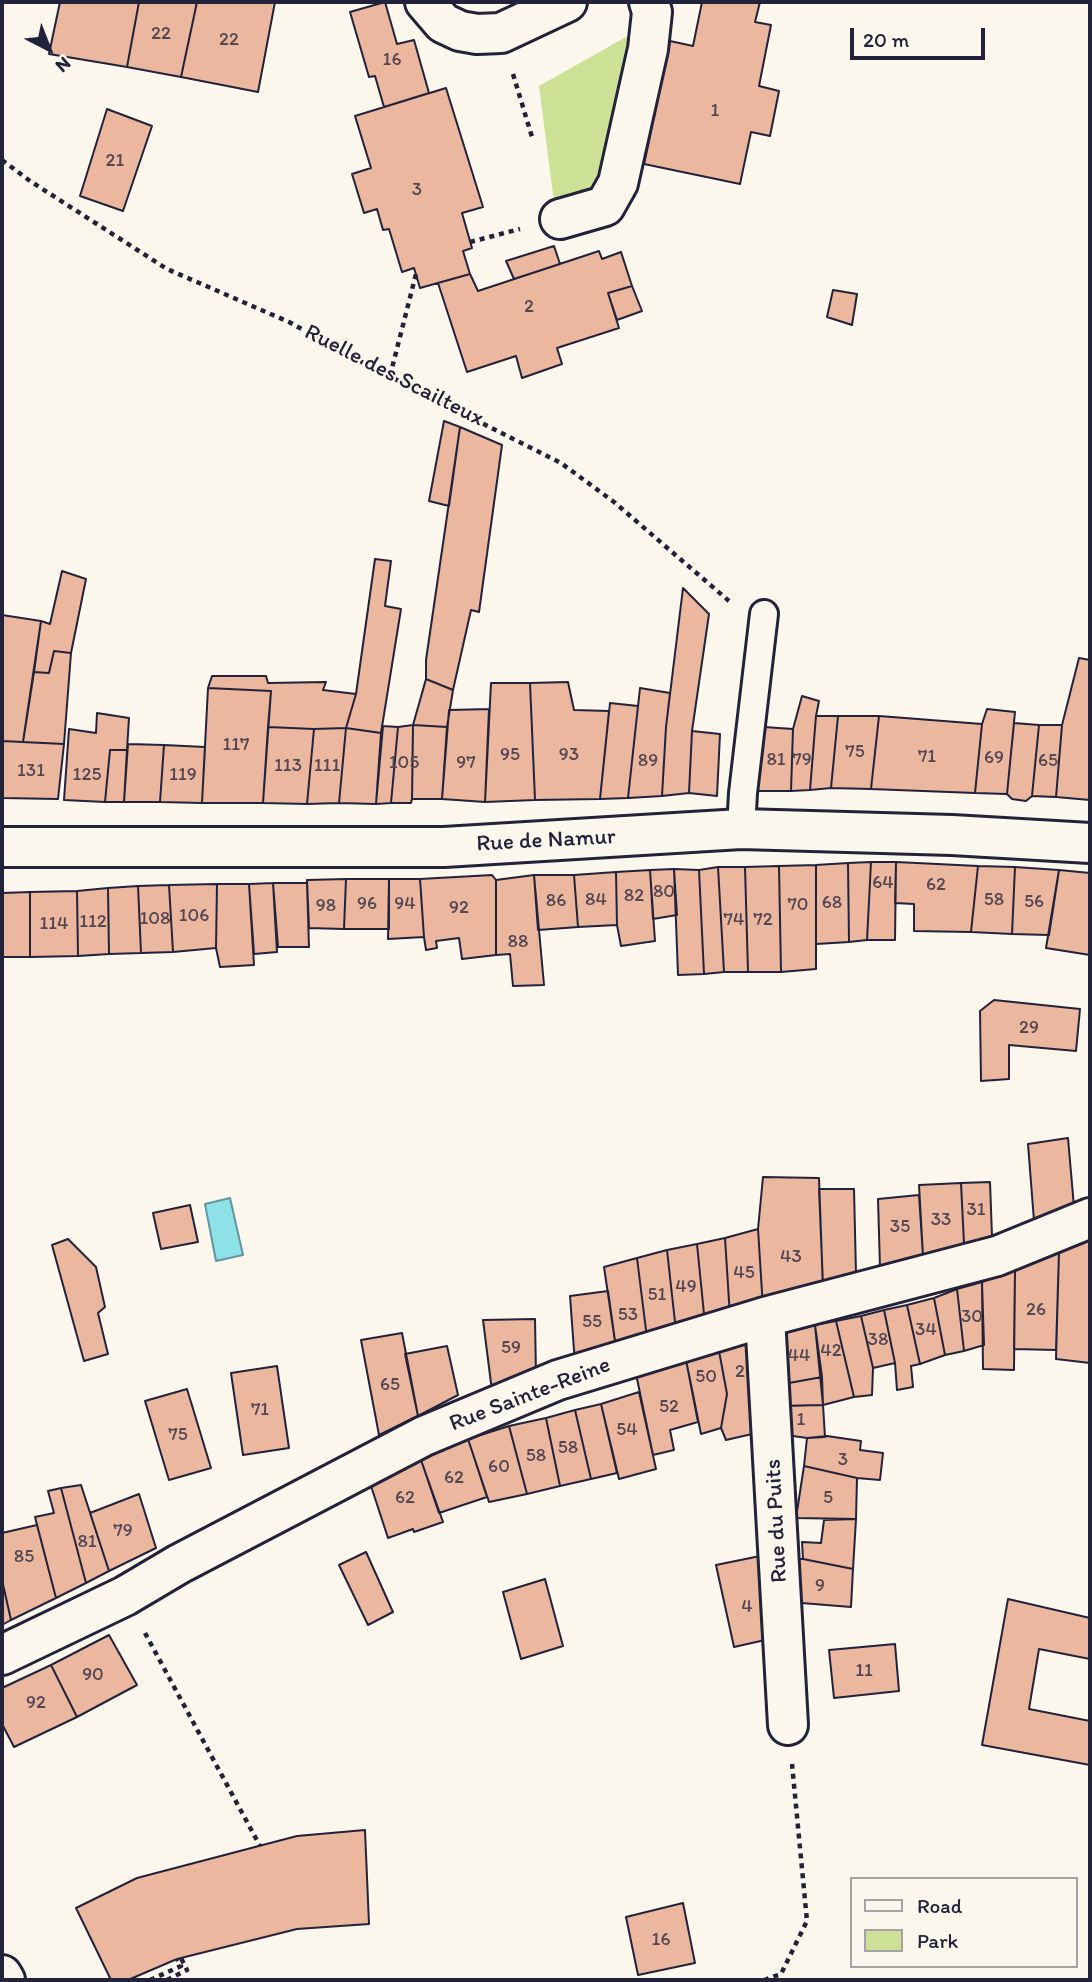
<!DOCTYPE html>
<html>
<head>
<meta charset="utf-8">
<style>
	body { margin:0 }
	#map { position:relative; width:1092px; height:1982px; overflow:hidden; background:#fbf7ec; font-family:Itim,sans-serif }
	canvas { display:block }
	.frame { position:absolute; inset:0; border:4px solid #22223b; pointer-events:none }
	.legend { position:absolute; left:850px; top:1877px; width:228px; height:91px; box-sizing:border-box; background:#fbf7ec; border:2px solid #a4a2a5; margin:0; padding:9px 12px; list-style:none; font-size:21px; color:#22223b }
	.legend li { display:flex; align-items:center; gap:14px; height:35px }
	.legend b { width:35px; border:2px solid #a4a2a5 }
	.north { position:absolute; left:14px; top:14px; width:70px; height:70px; -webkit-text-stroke:5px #fbf7ec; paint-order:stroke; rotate:138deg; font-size:19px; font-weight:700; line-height:28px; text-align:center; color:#22223b }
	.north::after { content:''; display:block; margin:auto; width:24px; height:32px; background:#22223b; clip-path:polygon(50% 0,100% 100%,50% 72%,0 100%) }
	.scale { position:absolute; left:850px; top:28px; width:135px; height:32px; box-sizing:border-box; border:4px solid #22223b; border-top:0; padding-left:9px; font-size:21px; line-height:24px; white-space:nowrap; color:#22223b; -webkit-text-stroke:5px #fbf7ec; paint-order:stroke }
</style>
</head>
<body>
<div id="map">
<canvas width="1092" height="1982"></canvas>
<div class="frame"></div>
<ul class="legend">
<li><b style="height:9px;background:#fbf7ec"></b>Road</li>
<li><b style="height:19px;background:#cde196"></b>Park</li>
</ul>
<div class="north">N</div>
<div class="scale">20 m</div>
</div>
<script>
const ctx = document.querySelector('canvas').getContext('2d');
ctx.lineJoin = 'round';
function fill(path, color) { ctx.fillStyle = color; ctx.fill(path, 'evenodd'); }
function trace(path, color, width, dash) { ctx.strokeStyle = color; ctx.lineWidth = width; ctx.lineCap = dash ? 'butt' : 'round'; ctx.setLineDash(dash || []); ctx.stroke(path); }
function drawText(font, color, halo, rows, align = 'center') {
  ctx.font = font + ' Itim,sans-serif'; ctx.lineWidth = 5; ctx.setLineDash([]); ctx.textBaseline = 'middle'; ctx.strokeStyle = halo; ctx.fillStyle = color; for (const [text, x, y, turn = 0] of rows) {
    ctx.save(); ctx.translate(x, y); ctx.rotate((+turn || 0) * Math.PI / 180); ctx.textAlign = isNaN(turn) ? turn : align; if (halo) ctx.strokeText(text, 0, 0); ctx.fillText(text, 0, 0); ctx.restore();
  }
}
fill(new Path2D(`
	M633,33L612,179L554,202L539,86Z`), '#cde196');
const water = new Path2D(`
	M230,1198L243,1255L216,1261L205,1204Z`);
fill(water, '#8fe1e8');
trace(water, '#6395a3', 2);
const building = new Path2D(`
	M60,2H139L127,67L49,54Z
	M139,2H197L181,77L127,67Z
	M197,2H275L258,92L181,77Z
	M385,2L397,44L414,40L429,93L384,107L375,76L369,77L350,12Z
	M702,2H760L755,22L771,25L759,86L779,91L770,136L751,132L740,184L644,164L670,41L693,46Z
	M446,88L483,207L462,213L472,248L463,251L470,274L420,288L414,268L402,272L389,229L383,230L377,209L364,213L352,174L371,168L355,116Z
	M107,109L152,126L123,211L80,196Z
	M554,246L560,264L514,279L506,261Z
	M599,251L602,259L621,252L632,286L608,293L619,328L557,348L562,364L522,378L516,356L467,372L438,283L470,274L478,291Z
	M632,286L642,311L617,320L608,293Z
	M833,290L857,294L852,325L827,317Z
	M444,421L460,427L449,506L429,501Z
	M460,427L502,445L479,612L471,610L453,690L426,679V660Z
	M375,559L391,561L385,606L401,609L381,733L346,728L356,694Z
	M62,571L86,579L71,653L54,651L49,673L34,672L41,621L50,624Z
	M683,588L709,614L692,731L689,793L662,796L666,727Z
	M2,615L41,621L23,742L2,741Z
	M54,651L71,653L64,744L23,742L34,672L49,673Z
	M1079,658L1090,660V800L1056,797L1062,725Z
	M212,676H266L268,683L326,682L323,690L356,694L346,728L314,729L268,727L271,691L208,688Z
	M426,679L453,690L447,727L413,725Z
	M568,682L574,710L609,711L600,799L535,800L530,683Z
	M491,683H530L535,800L485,802Z
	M208,688L271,691L263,803H202Z
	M640,688L670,693L666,727L662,796L628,798Z
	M802,696L819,701L816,716L810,790L791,791L793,729Z
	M610,703L638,706L628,798L600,799Z
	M489,709L485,802L442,799L449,710Z
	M987,709L1015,712L1007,794L975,793L982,724Z
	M97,713L129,718L127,750H110L105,802L64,800L69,729L96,733Z
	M816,716H838L831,788L810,790Z
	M838,716H879L871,789L831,788Z
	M879,716L982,724L975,793L871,789Z
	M1014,723L1039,725L1032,796L1026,801L1012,799L1007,794Z
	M413,725L447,727L442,799H412Z
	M413,725L412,799L411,803H391L398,727Z
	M1039,725H1062L1056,797L1032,796Z
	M383,726L398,727L391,803L376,804Z
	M268,727L314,729L307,804L263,803Z
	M764,727L793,729L791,791H756Z
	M346,728L381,733L376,804L339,803Z
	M346,728L339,803L307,804L314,729Z
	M692,731L720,734L717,796L689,793Z
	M2,741L64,744L58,799L2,798Z
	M128,744L164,745L160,802H124Z
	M164,745L205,747L202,803L160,802Z
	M110,750H127L124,802H105Z
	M871,862H896L895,940H867Z
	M871,862L867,940L849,942L848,863Z
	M896,862L978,866L971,932L914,931V904L895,903Z
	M848,863L849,942L816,944V865Z
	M816,865V969L781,972L779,866Z
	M779,866L781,972H748L745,867Z
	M978,866L1015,867L1012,934L971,932Z
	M718,867H745L748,972H724Z
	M718,867L724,972L704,974L699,870Z
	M1015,867L1059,870L1049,935L1012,934Z
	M674,869L699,870L704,974L678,975Z
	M674,869L677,915L653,919L650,870Z
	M650,870L655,941L621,946L617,925L616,872Z
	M1059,870L1090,873V955L1046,948Z
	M616,872L617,925L578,927L574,875Z
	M492,875L496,880V955L462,959L459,938L436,941L437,948L426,950L424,937L420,879Z
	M534,875H574L578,927L538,930Z
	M534,875L544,985L513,986L510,954L496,955V880Z
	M346,879H389V929H344Z
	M346,879L344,929L309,928L307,880Z
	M389,879H420L424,937L388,939Z
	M273,883H307L309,947H278Z
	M273,883L277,952L254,954L249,884Z
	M217,884H249L254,965L220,967L216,948Z
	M217,884L216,948L173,952L169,885Z
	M169,885L173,952L141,953L138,886Z
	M138,886L141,953L109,954L108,888Z
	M108,888L109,954L78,956L77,891Z
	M77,891L78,956L30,957V892Z
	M30,892V957H2V893Z
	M994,1000L1080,1009L1076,1051L1009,1045V1079L981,1081L980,1011Z
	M1068,1138L1074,1207L1034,1221L1028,1144Z
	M763,1177L819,1178L823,1290L763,1308L758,1229Z
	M990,1182L992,1236L964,1244L961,1183Z
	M961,1183L964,1244L923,1256L919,1185Z
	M819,1189H854L856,1274L823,1285Z
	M919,1195L923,1256L880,1268L878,1199Z
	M190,1205L198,1242L161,1249L153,1213Z
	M758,1229L763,1308L730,1317L725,1238Z
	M725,1238L730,1317L705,1324L697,1244Z
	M68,1239L96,1267L105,1307L98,1313L108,1354L84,1361L52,1245Z
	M1090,1239V1363L1056,1359L1059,1252Z
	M697,1244L705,1324L676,1331L667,1250Z
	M667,1250L676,1331L647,1338L637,1258Z
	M1059,1252L1056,1350L1014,1349L1015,1270Z
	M637,1258L647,1338L616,1348L604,1267Z
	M1015,1270L1014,1370L983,1369L982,1282Z
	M982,1282L984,1345L964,1351L957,1289Z
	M957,1289L964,1351L945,1355L934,1298Z
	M608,1291L616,1348L575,1364L570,1296Z
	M934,1298L945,1355L920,1364L907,1305Z
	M907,1305L920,1364L911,1366L913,1387L897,1390L895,1363L884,1310Z
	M884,1310L895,1363L873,1368L861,1316Z
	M861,1316L873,1368L872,1395L854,1397L836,1321Z
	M535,1319L536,1376L492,1391L483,1320Z
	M836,1321L854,1397L823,1405L815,1325Z
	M815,1325L822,1377L778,1385V1335Z
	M402,1333L418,1416L379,1435L361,1340Z
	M754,1341L765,1431L726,1440L721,1428L727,1394L719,1351Z
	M447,1346L458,1395L418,1416L405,1354Z
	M719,1351L727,1394L721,1428L701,1434L686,1360Z
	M686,1360L698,1422L670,1430L674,1450L653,1455L636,1374Z
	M277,1366L289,1448L243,1455L231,1373Z
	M822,1377L823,1405L782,1406L778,1385Z
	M187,1389L211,1468L169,1480L145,1401Z
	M639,1392L656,1469L619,1479L601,1404Z
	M601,1404L617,1473L591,1479L575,1410Z
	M823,1405L825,1437L807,1438L779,1434L777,1406Z
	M575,1410L591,1479L560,1486L546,1418Z
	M546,1418L560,1486L527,1494L509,1426Z
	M509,1426L527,1494L489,1502L468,1439Z
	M827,1436L861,1441L860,1450L883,1453L880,1480L857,1478L804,1466L807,1438Z
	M468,1439L487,1497L439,1513L421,1460Z
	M421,1460L443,1522L414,1532L413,1529L388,1538L370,1483Z
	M804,1466L857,1478L856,1519L796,1518Z
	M81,1485L109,1571L86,1583L61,1488Z
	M61,1488L86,1583L56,1598L35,1517L54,1513L48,1491Z
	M139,1494L156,1548L109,1571L90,1513Z
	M856,1519L853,1569L803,1559L802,1542L821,1543L824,1520Z
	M37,1525L56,1598L11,1620L2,1580V1533Z
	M366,1552L393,1612L368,1625L339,1565Z
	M765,1555L774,1638L734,1647L716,1565Z
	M788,1559H803L853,1569L851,1607L789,1602Z
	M545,1579L563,1646L521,1659L503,1592Z
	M2,1580L11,1620L2,1625Z
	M1008,1599L1090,1618V1659L1039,1649L1029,1709L1090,1721V1765L982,1745Z
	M109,1635L137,1685L77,1717L51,1665Z
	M895,1644L899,1691L834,1698L829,1650Z
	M51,1665L77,1717L14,1747L2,1724V1688Z
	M365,1830L369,1924L297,1929L177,1959L128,1980H111L76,1908L137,1878L297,1836Z
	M683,1903L695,1963L638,1975L626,1917Z`);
fill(building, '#ecb79f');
trace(building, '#22223b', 2);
const lane = new Path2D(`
	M741,829L743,793L764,614`);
const street = new Path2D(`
	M425,2L443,23L460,31L477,34L501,33L567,2
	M560,219L605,206L618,183L648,49L652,12L649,2
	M765,1317L788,1725
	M2,1655L125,1596L179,1564L424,1436L558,1380L765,1317L997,1256L1090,1218
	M2,1975L5,1980`);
const secondary = new Path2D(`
	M2,847H444L741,829L952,835L1090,843`);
trace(lane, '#22223b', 32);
trace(street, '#22223b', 44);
trace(secondary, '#22223b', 44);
trace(new Path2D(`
	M513,74L532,137
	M2,160L30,181L167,269L289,322L369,366L561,463L614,502L729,601
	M470,242L520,229
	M390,376L416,274
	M145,1633L260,1846
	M150,1980L181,1966L177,1959
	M167,1980L187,1970L181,1958
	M764,1980L781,1974L807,1921L792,1764`), '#22223b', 4.5, [5, 5]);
trace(lane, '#fbf7ec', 26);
trace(street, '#fbf7ec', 38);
trace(secondary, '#fbf7ec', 38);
drawText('19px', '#544754', null, [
	["22",161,34],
	["22",229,40],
	["16",392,60],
	["1",715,111],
	["21",115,161],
	["3",417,190],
	["2",529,307],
	["117",236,745],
	["75",855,752],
	["95",510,755],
	["93",569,755],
	["71",927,757],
	["69",994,758],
	["81",776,760],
	["79",802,760],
	["89",648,761],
	["65",1048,761],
	["105",404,763],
	["97",466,763],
	["113",288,766],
	["111",327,766],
	["131",31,771],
	["125",87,775],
	["119",183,775],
	["64",883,883],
	["62",936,885],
	["80",664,892],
	["82",634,896],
	["84",596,900],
	["58",994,900],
	["86",556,901],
	["56",1034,902],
	["68",832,903],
	["96",367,904],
	["94",405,904],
	["70",798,905],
	["98",326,906],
	["92",459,908],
	["106",194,916],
	["108",155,919],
	["74",734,920],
	["72",763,920],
	["112",93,922],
	["114",54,924],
	["88",518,942],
	["29",1029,1028],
	["31",976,1210],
	["33",941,1220],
	["35",900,1227],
	["43",791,1257],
	["45",744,1273],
	["49",686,1287],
	["51",657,1295],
	["26",1036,1310],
	["53",628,1315],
	["30",972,1317],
	["55",592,1322],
	["34",926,1330],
	["38",878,1340],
	["59",511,1348],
	["42",831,1351],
	["44",799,1356],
	["2",740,1372],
	["50",706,1377],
	["65",390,1385],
	["52",669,1407],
	["71",260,1410],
	["1",801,1420],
	["54",627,1430],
	["75",178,1435],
	["58",568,1448],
	["58",536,1456],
	["3",843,1460],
	["60",499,1467],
	["62",454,1478],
	["62",405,1498],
	["5",828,1498],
	["79",123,1531],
	["81",87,1542],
	["85",24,1557],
	["9",820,1586],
	["4",747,1607],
	["11",864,1671],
	["90",93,1675],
	["92",36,1703],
	["16",661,1940]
]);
drawText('23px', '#22223b', '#fbf7ec', [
	["Ruelle des Scailteux",394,376,27],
	["Rue de Namur",546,841,-3],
	["Rue Sainte-Reine",530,1395,-21],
	["Rue du Puits",777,1521,-93]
]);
</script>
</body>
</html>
